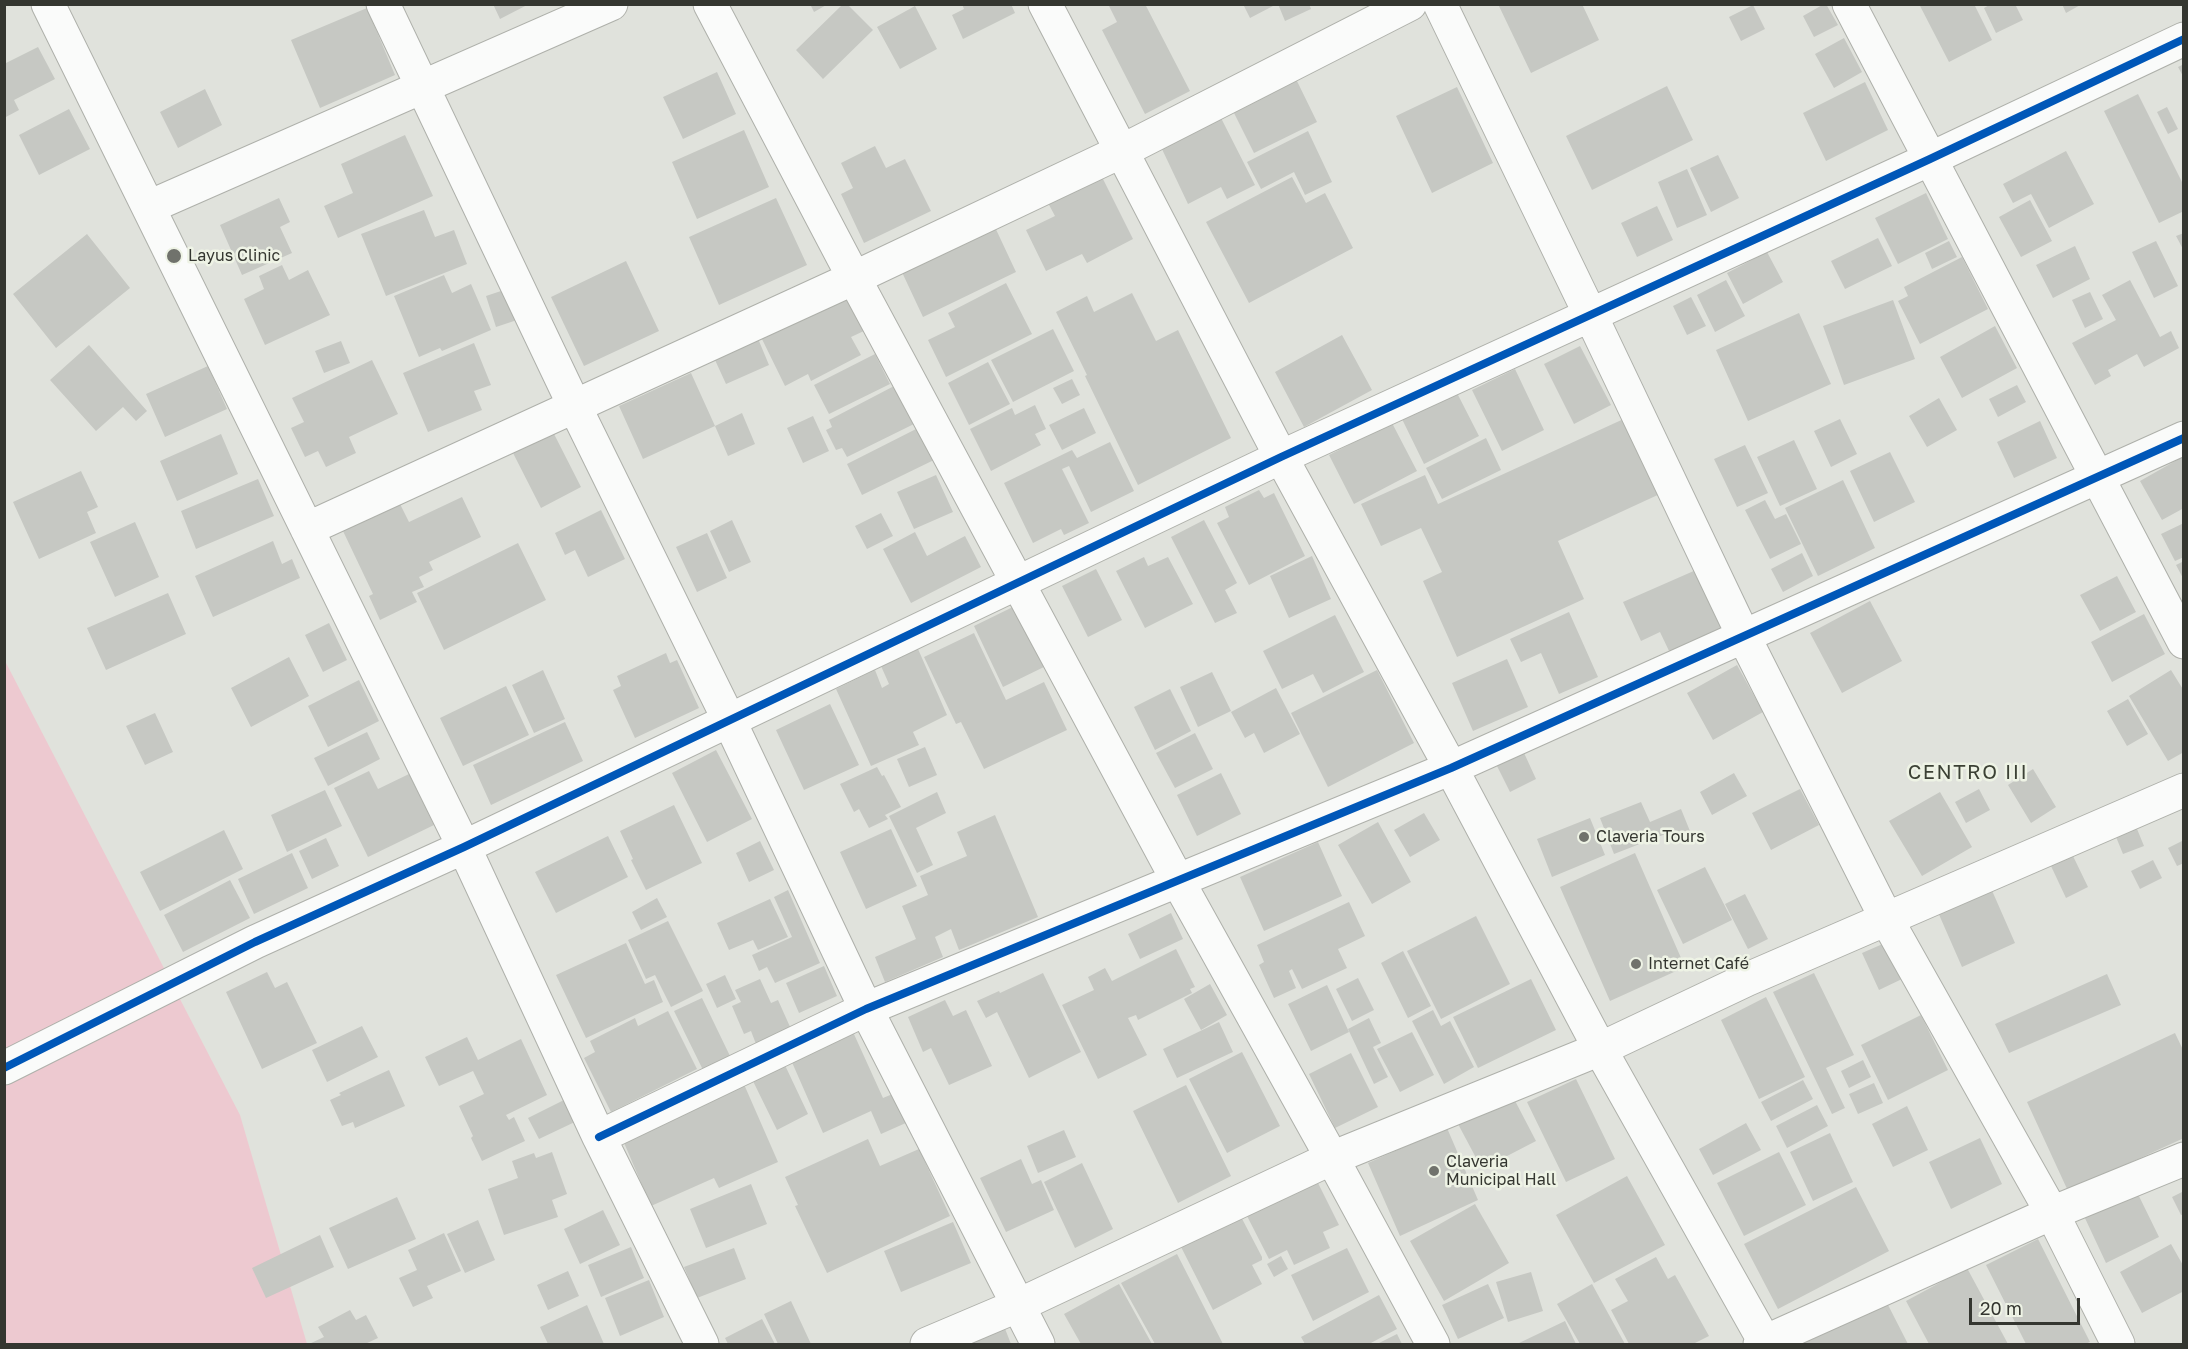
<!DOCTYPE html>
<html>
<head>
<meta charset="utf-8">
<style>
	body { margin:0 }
	#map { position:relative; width:2188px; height:1349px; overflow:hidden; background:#e0e2dc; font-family:"Golos Text",sans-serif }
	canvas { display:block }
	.frame { position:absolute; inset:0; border:6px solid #343630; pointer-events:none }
	.scale { position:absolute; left:1969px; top:1298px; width:111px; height:27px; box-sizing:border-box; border:3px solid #343630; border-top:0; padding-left:8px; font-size:18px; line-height:21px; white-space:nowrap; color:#343630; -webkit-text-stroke:4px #eef3e5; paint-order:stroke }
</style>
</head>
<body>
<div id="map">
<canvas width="2188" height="1349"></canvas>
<div class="frame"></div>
<div class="scale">20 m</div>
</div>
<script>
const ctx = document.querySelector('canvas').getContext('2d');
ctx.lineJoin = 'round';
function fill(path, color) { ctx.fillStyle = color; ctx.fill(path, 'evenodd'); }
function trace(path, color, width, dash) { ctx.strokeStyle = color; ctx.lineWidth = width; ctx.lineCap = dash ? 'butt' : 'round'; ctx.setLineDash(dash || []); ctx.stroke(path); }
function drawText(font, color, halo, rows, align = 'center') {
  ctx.font = font + ' "Golos Text",sans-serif'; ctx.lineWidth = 5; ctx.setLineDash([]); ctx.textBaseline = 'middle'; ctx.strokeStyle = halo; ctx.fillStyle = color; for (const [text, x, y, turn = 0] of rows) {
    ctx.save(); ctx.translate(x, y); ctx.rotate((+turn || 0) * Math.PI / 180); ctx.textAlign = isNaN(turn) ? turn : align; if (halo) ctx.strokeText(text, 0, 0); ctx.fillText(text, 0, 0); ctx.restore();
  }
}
fill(new Path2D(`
	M4,659L240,1115L307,1344H5Z`), '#edc9d0');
fill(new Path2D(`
	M493,4H529L500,19Z
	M810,4H828L814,12Z
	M962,4H1011L1015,13L963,39L952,15L964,9Z
	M1108,4H1145L1190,91L1145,114L1102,30L1117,22Z
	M1243,4H1272L1273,6L1250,18Z
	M1278,4H1309L1311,9L1285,21Z
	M1498,4H1582L1599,40L1531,73Z
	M1824,4H1826L1838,25L1814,37L1803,16Z
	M1919,4H1974L1992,40L1949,62Z
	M1991,4H2015L2023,20L1996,33L1984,8Z
	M2062,4H2082L2066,13Z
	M842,5H848L873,30L823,79L796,50Z
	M1753,5L1765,29L1741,41L1729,17Z
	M915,6L937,49L900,69L877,27Z
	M367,8L395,75L320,108L291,40Z
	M1844,38L1862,72L1834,88L1815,54Z
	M38,47L55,79L14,100L19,110L4,118V64Z
	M2184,64V78L2178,67Z
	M717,72L736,114L683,139L663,97Z
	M1296,79L1317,122L1254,153L1233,111Z
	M1865,82L1888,130L1826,161L1803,113Z
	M1667,86L1693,140L1592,190L1566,136Z
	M1457,87L1493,163L1432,193L1396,116Z
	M205,89L222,125L178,148L160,112Z
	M2138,94L2184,186V211L2159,223L2104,111Z
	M2167,107L2178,129L2168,134L2157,112Z
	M69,109L90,149L39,175L19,135Z
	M1220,116L1255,185L1227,199L1221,187L1188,204L1161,147Z
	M744,130L769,187L697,219L672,162Z
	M1308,131L1332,182L1305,195L1294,172L1261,189L1247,162Z
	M405,135L433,196L338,238L324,206L353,193L341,164Z
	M875,146L886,168L905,159L931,211L864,243L841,194L853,188L841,163Z
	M2066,151L2094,204L2049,228L2031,194L2013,203L2003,184Z
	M1718,155L1739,198L1711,212L1690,168Z
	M1687,169L1707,215L1677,228L1658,182Z
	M1102,177L1133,239L1087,263L1082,254L1046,271L1026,230L1055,216L1048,203Z
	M1292,177L1306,203L1325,193L1353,248L1249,303L1206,222Z
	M1926,193L1948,239L1898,264L1875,218Z
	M279,198L290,222L280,227L292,253L242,275L220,225Z
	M776,198L807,265L719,305L689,237Z
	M2030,200L2052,241L2021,257L1999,217Z
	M1657,206L1673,240L1637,257L1621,223Z
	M424,210L435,237L454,230L467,264L386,296L361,234Z
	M993,223L1016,272L923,317L900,268Z
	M2184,233V251L2176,236Z
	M87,234L130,288L56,348L13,294Z
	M1878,238L1892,266L1845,289L1831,261Z
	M1949,241L1957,257L1932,269L1925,253Z
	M2156,241L2178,286L2154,298L2132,252Z
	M2075,246L2090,279L2053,298L2036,265Z
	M1767,252L1783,282L1743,304L1727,273Z
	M1962,257L1988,309L1920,344L1898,301L1908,296L1904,287Z
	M626,261L659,331L584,366L551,297Z
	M282,265L289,280L308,270L330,315L265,345L244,299L264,289L259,276Z
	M444,275L452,293L471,284L491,330L442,351L440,348L419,357L394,296Z
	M1726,280L1745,316L1715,332L1697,295Z
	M2130,280L2160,337L2171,331L2179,348L2144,367L2137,354L2108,370L2111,376L2095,385L2072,343L2116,320L2102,295Z
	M1006,283L1032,334L946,377L928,340L955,327L948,313Z
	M507,289L517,320L496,327L486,296Z
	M847,291L866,330L851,337L861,355L811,381L808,374L785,386L760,335Z
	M2090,292L2103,319L2085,328L2072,300Z
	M1132,293L1156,341L1178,330L1231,438L1138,485L1085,376L1087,375L1056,312L1087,296L1094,312Z
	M1691,297L1706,326L1687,335L1673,306Z
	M1893,300L1915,359L1844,385L1823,326Z
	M1799,313L1831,384L1748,421L1716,350Z
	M1995,326L2017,368L1962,398L1940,357Z
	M754,329L769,365L726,384L710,349Z
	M1053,329L1074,371L1013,402L991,360Z
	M1342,335L1372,390L1304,427L1275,372Z
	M341,341L350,363L324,373L315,351Z
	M474,343L491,385L474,391L482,410L428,432L403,373Z
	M89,345L147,411L136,421L123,407L96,431L50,380Z
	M1580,346L1611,405L1574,424L1544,364Z
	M875,354L890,384L829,414L814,385Z
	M372,360L398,414L349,437L356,453L326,467L318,451L305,457L291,428L304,422L292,398Z
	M988,362L1010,404L969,425L948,383Z
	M208,366L227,409L165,437L146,394Z
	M1515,369L1544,430L1502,451L1472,390Z
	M691,373L715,426L742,413L755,444L728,456L715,426L643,459L619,406Z
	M1072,379L1080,395L1062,404L1053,388Z
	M896,385L916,423L847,457L842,448L836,450L826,430L832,427L829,420Z
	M2017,385L2026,402L1998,417L1989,399Z
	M1457,393L1479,436L1424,464L1402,419Z
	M1939,398L1957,430L1927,447L1909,416Z
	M1035,405L1046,429L1035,434L1041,445L991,471L970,429L1012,408L1015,415Z
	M1084,408L1096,433L1062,450L1049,425Z
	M813,416L829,451L803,463L787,428Z
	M1628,417L1662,493L1558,541L1584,599L1457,657L1423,581L1442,572L1421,528L1381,546L1361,504L1425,475L1438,504Z
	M1840,419L1857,454L1831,467L1814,431Z
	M2040,421L2057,458L2014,478L1997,442Z
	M1392,423L1417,471L1354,504L1329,455Z
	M920,427L936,459L862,495L847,464Z
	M553,432L581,487L541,508L513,453Z
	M221,434L238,474L177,501L160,461Z
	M1486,438L1501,470L1442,499L1426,468Z
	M1794,440L1817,489L1780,506L1757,457Z
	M1110,442L1134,491L1091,512L1069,466L1062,469L1089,523L1064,535L1061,529L1033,543L1004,483L1072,450L1077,458Z
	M1745,445L1768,493L1737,507L1714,459Z
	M1890,452L1915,502L1874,522L1850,471Z
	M2184,456V508L2162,520L2140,481Z
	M81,471L98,507L87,512L96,533L39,559L13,502Z
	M936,475L953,512L914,529L897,492Z
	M258,479L274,516L196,549L181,511Z
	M1843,480L1875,548L1818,576L1785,508Z
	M1259,490L1264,498L1274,493L1305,556L1249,585L1217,523L1229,517L1225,507Z
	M462,497L481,537L429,562L433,570L419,577L424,587L412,592L417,602L380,620L369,596L373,594L343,531L400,504L409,522Z
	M1765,500L1775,519L1786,514L1801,544L1770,559L1745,510Z
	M601,510L625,559L588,577L575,550L565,555L555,533Z
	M881,513L893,536L867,549L855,526Z
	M732,520L751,562L729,572L710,531Z
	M1204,520L1237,583L1225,590L1237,613L1215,623L1171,537Z
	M135,522L159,577L115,597L90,542Z
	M2184,523V557L2175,561L2161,534Z
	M915,532L927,556L965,536L981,567L911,603L883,549Z
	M707,533L727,578L697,592L676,547Z
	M273,541L282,564L292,559L300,578L213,617L195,576Z
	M518,543L546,600L444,650L417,593Z
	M1802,553L1813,576L1783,592L1771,569Z
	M1312,556L1331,599L1289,618L1270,576Z
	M1144,557L1148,566L1168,557L1193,604L1145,628L1116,571Z
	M2184,561V580L2176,565Z
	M1096,569L1122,620L1088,637L1062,586Z
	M1696,570L1723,629L1670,653L1660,632L1641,641L1623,602Z
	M2117,576L2136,612L2100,631L2080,595Z
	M168,593L186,634L106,670L87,628Z
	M1870,601L1902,661L1842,693L1810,633Z
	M1019,604L1048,665L1003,687L974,626Z
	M1569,612L1598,677L1559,694L1541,653L1521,662L1510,639Z
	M2144,614L2165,654L2112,682L2091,642Z
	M1335,615L1364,672L1323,693L1313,674L1282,689L1263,651Z
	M329,623L347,660L323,672L305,635Z
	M974,633L1006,700L1044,682L1067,730L984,769L961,722L956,724L924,657Z
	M918,649L947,715L913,732L919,745L871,766L836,689L875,670L882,688L889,684L881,666Z
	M666,653L670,663L677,660L699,708L635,738L613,690L621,686L617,676Z
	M289,657L309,696L251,727L231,688Z
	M1507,659L1528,707L1473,731L1452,683Z
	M1737,665L1763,712L1713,740L1687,693Z
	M543,670L565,719L534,733L512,685Z
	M1377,670L1414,743L1328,787L1291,713Z
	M2171,670L2184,691V752L2168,761L2129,696Z
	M1212,672L1231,711L1198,727L1180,687Z
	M359,680L379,721L328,747L308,706Z
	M506,686L529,735L463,766L440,718Z
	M1276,688L1300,734L1264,753L1254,733L1245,738L1231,712Z
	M1170,689L1191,731L1155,750L1134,707Z
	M2128,699L2148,734L2127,746L2107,711Z
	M830,704L859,765L804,790L776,730Z
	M155,713L173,752L145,765L126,726Z
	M565,722L583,761L491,805L473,765Z
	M367,732L380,759L328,786L314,758Z
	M1195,733L1213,769L1175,788L1156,753Z
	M1519,742L1536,779L1510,792L1491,754Z
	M925,747L937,775L909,787L897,759Z
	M716,750L752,819L707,842L672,773Z
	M877,767L882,776L884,775L901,807L885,815L888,819L869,828L859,809L854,812L840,784Z
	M2033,769L2056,807L2031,823L2008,785Z
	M369,771L378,789L409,774L434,825L368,857L334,788Z
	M1221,773L1241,814L1197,836L1177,795Z
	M1734,773L1747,796L1712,815L1700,792Z
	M1800,789L1819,825L1771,850L1752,813Z
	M1979,789L1990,810L1966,823L1955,802Z
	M325,790L342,826L287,852L271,815Z
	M937,792L946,813L916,828L933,865L917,873L889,816Z
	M1940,792L1972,847L1922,876L1889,821Z
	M1641,802L1650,822L1681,809L1692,836L1673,844L1668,833L1614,854L1600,818Z
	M674,805L702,863L646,890L631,860L633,859L620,831Z
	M1424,813L1440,840L1410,857L1394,830Z
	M995,815L1038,917L959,950L951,929L935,937L943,957L885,982L875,957L916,939L902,906L928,895L920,876L967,856L957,832Z
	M1590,818L1605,855L1552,877L1537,839Z
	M1378,822L1411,882L1372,904L1338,845Z
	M2135,824L2144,846L2123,854L2114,832Z
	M891,829L917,886L866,909L840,852Z
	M224,830L243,869L160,911L140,872Z
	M608,836L628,877L556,913L535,872Z
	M326,838L339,866L312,879L299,851Z
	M2184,840V863L2177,866L2168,848Z
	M760,841L774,870L749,882L736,853Z
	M1318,842L1342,896L1264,931L1240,877Z
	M292,853L308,888L254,914L238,879Z
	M1635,853L1685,967L1610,1001L1560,887Z
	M2073,856L2088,887L2066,898L2051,866Z
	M2153,860L2162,878L2140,889L2131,871Z
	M1705,867L1732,920L1683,944L1657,890Z
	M230,880L250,918L183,952L164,915Z
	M1990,886L2015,943L1962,967L1937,910Z
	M788,890L820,963L775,983L767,967L759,971L752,955L792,937L774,897Z
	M1745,894L1768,939L1748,949L1725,904Z
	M657,898L667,917L641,930L632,912Z
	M770,899L788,937L758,950L753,940L729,950L717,923Z
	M1349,902L1365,936L1338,949L1347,968L1302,989L1292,969L1289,971L1296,988L1274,998L1259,965L1264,962L1257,945Z
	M1171,913L1183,939L1140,959L1128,934Z
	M1476,916L1510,984L1441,1019L1407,951Z
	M668,921L703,991L671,1007L655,975L646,979L628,940Z
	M626,943L645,984L654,980L663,1002L586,1038L556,975Z
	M1885,943L1902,979L1879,990L1862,953Z
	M1176,949L1195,987L1190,989L1192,993L1138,1020L1136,1015L1128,1018L1147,1055L1098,1079L1062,1005L1094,990L1088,977L1105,968L1112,981Z
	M1403,951L1431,1006L1408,1018L1381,963Z
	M824,966L837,996L799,1013L786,983Z
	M267,972L275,988L287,982L317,1043L262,1069L226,992Z
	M1043,973L1081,1052L1029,1078L997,1012L986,1018L977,1001L999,991L1000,993Z
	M1814,973L1854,1055L1826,1068L1845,1108L1832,1114L1773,992Z
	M2107,974L2121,1005L2009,1053L1995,1024Z
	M725,975L736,999L717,1008L706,984Z
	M1358,978L1374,1010L1352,1021L1336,989Z
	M760,979L771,1003L778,1000L791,1029L756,1044L751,1031L744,1034L732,1006L741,1002L735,990Z
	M1531,979L1556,1030L1478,1068L1453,1017Z
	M1210,984L1227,1015L1201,1030L1184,999Z
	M1327,985L1349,1032L1311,1051L1288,1004Z
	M1766,997L1805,1077L1759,1099L1721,1020Z
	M702,998L730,1056L703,1070L674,1011Z
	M945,1000L953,1016L966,1010L992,1066L949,1085L931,1048L923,1052L908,1017Z
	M1433,1010L1441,1026L1450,1021L1474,1067L1444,1084L1412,1021Z
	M668,1011L697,1069L611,1112L584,1058L595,1052L590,1041L635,1018L638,1026Z
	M1921,1015L1948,1070L1888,1100L1861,1045Z
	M1369,1018L1381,1043L1373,1047L1388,1077L1374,1084L1348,1029Z
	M1219,1022L1233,1052L1177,1078L1163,1049Z
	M362,1026L378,1057L327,1082L312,1050Z
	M853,1032L883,1098L895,1093L908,1122L881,1134L871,1111L823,1133L791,1060Z
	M1412,1032L1434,1075L1400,1092L1377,1049Z
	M2175,1033L2184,1052V1138L2068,1191L2027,1102Z
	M467,1037L478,1060L521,1039L547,1095L506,1115L509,1120L514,1117L525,1141L482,1161L471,1138L473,1136L459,1106L484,1094L473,1071L439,1086L425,1057Z
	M1242,1052L1280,1126L1227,1153L1189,1079Z
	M1351,1053L1378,1107L1335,1128L1309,1074Z
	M1863,1060L1871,1077L1849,1088L1841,1071Z
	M783,1061L808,1114L777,1130L751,1077Z
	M389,1070L405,1106L355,1128L353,1122L342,1126L330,1100L341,1095L339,1093Z
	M1576,1079L1615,1159L1566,1182L1527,1102Z
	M1803,1080L1813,1099L1771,1121L1761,1102Z
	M743,1082L778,1162L719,1188L714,1178L651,1206L622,1138Z
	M1874,1083L1883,1103L1858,1114L1849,1094Z
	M1186,1085L1231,1176L1178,1203L1133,1111Z
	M1512,1095L1536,1141L1482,1169L1458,1124Z
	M568,1098L579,1120L539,1139L528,1118Z
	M1817,1105L1828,1126L1787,1148L1776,1126Z
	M1907,1106L1928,1150L1893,1167L1872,1124Z
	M1746,1123L1761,1150L1713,1175L1699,1149Z
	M1447,1128L1478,1200L1400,1236L1368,1163Z
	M1064,1130L1076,1157L1038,1173L1027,1146Z
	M1830,1133L1853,1182L1813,1201L1790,1152Z
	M1980,1138L2002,1184L1951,1209L1929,1162Z
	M868,1139L880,1166L919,1149L950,1216L827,1273L795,1206L798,1205L785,1177Z
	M552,1152L567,1194L552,1200L558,1217L504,1235L488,1189L518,1178L512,1161L534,1153L536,1158Z
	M1779,1152L1806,1205L1744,1236L1717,1183Z
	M1021,1159L1032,1184L1041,1180L1054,1210L1006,1232L980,1178Z
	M1082,1163L1113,1229L1075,1248L1044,1182Z
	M1627,1176L1665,1245L1594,1283L1556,1215Z
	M1317,1181L1339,1225L1323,1232L1330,1248L1294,1265L1287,1250L1269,1259L1247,1216Z
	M751,1184L767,1224L706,1248L690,1209Z
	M1856,1187L1889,1251L1778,1309L1744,1244Z
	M2136,1190L2159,1237L2106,1263L2084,1216Z
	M2184,1191V1214L2181,1215L2172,1197Z
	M397,1197L416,1239L348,1269L329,1228Z
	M1475,1204L1509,1263L1444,1301L1410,1241Z
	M603,1210L620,1245L580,1264L564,1229Z
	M1238,1211L1262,1257V1260L1252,1265L1262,1284L1213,1310L1178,1241Z
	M478,1220L495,1260L465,1273L447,1234Z
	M953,1222L971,1263L901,1292L884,1251Z
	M444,1233L461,1271L427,1286L433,1298L413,1307L399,1278L417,1270L408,1250Z
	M320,1235L334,1267L266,1298L252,1268Z
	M2038,1239L2090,1342L2085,1344H2026L1986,1265Z
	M2171,1244L2184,1267V1291L2142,1313L2120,1272Z
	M631,1247L644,1278L601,1297L588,1265Z
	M734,1248L746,1279L697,1298L684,1267Z
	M1347,1248L1369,1292L1313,1321L1291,1275Z
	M1177,1254L1223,1344H1155L1121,1283Z
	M1281,1256L1288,1269L1274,1277L1267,1264Z
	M1656,1257L1668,1279L1675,1275L1709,1336L1693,1344H1629L1611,1310L1628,1301L1615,1279Z
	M1967,1268L2008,1344H1929L1906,1301Z
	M568,1271L579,1296L548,1310L537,1285Z
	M1531,1272L1543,1311L1508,1322L1496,1282Z
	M649,1280L664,1317L620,1336L605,1298Z
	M1119,1284L1152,1344H1081L1064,1314Z
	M1488,1284L1504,1318L1458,1339L1442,1305Z
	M1592,1284L1625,1344H1580L1557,1304Z
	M1379,1295L1397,1329L1369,1344H1305L1301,1337Z
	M791,1301L811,1344H778L764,1314Z
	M1886,1301L1908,1344H1801Z
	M587,1305L604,1344H548L540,1327Z
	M350,1310L356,1320L366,1315L378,1338L365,1344H309L324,1337L318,1327Z
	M762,1319L775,1344H728L725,1338Z
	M1002,1321L1011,1344H953Z
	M1565,1321L1576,1344H1517Z
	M1397,1334L1402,1344H1377Z`), '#c6c8c3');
const minor = new Path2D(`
	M48,4L464,847L599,1137L702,1344
	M383,4L574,405L729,720L866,1009L1038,1344
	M710,4L854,278L1178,881L1332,1158L1433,1344
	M1045,4L1281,457L1451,768L1600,1049L1766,1344
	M1440,4L1590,314L1743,635L1887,920L2052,1213L2118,1344
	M1849,4L2184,642
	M149,207L611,4
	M307,529L854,278L1122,151L1410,4
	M4,1068L255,942L464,847L1281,457L1930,159L2184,39
	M599,1137L866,1009L1451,768L2184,438
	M927,1344L1019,1305L1332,1158L1600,1049L1748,979L2184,790
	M1760,1344L2052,1213L2184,1159`);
trace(minor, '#aeb0aa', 35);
trace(minor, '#fafbfa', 33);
trace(new Path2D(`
	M4,1068L255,942L464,847L1281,457L1930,159L2184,39
	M599,1137L866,1009L1451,768L2184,438`), '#0057b8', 8);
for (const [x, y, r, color] of [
	[174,256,8,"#70726c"],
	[1584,837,6,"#70726c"],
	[1636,964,6,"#70726c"],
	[1434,1171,6,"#70726c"]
]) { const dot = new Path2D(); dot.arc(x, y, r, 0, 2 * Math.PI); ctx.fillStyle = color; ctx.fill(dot); trace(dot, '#eef3e5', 2); }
drawText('16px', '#343630', '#eef3e5', [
	["Layus Clinic",188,256],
	["Claveria Tours",1596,837],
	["Internet Café",1648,964],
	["Claveria",1446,1162],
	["Municipal Hall",1446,1180]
], 'left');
ctx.letterSpacing = '1.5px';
drawText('20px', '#3c4135', '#eef3e5', [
	["CENTRO III",1968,773]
]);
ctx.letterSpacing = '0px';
</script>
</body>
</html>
